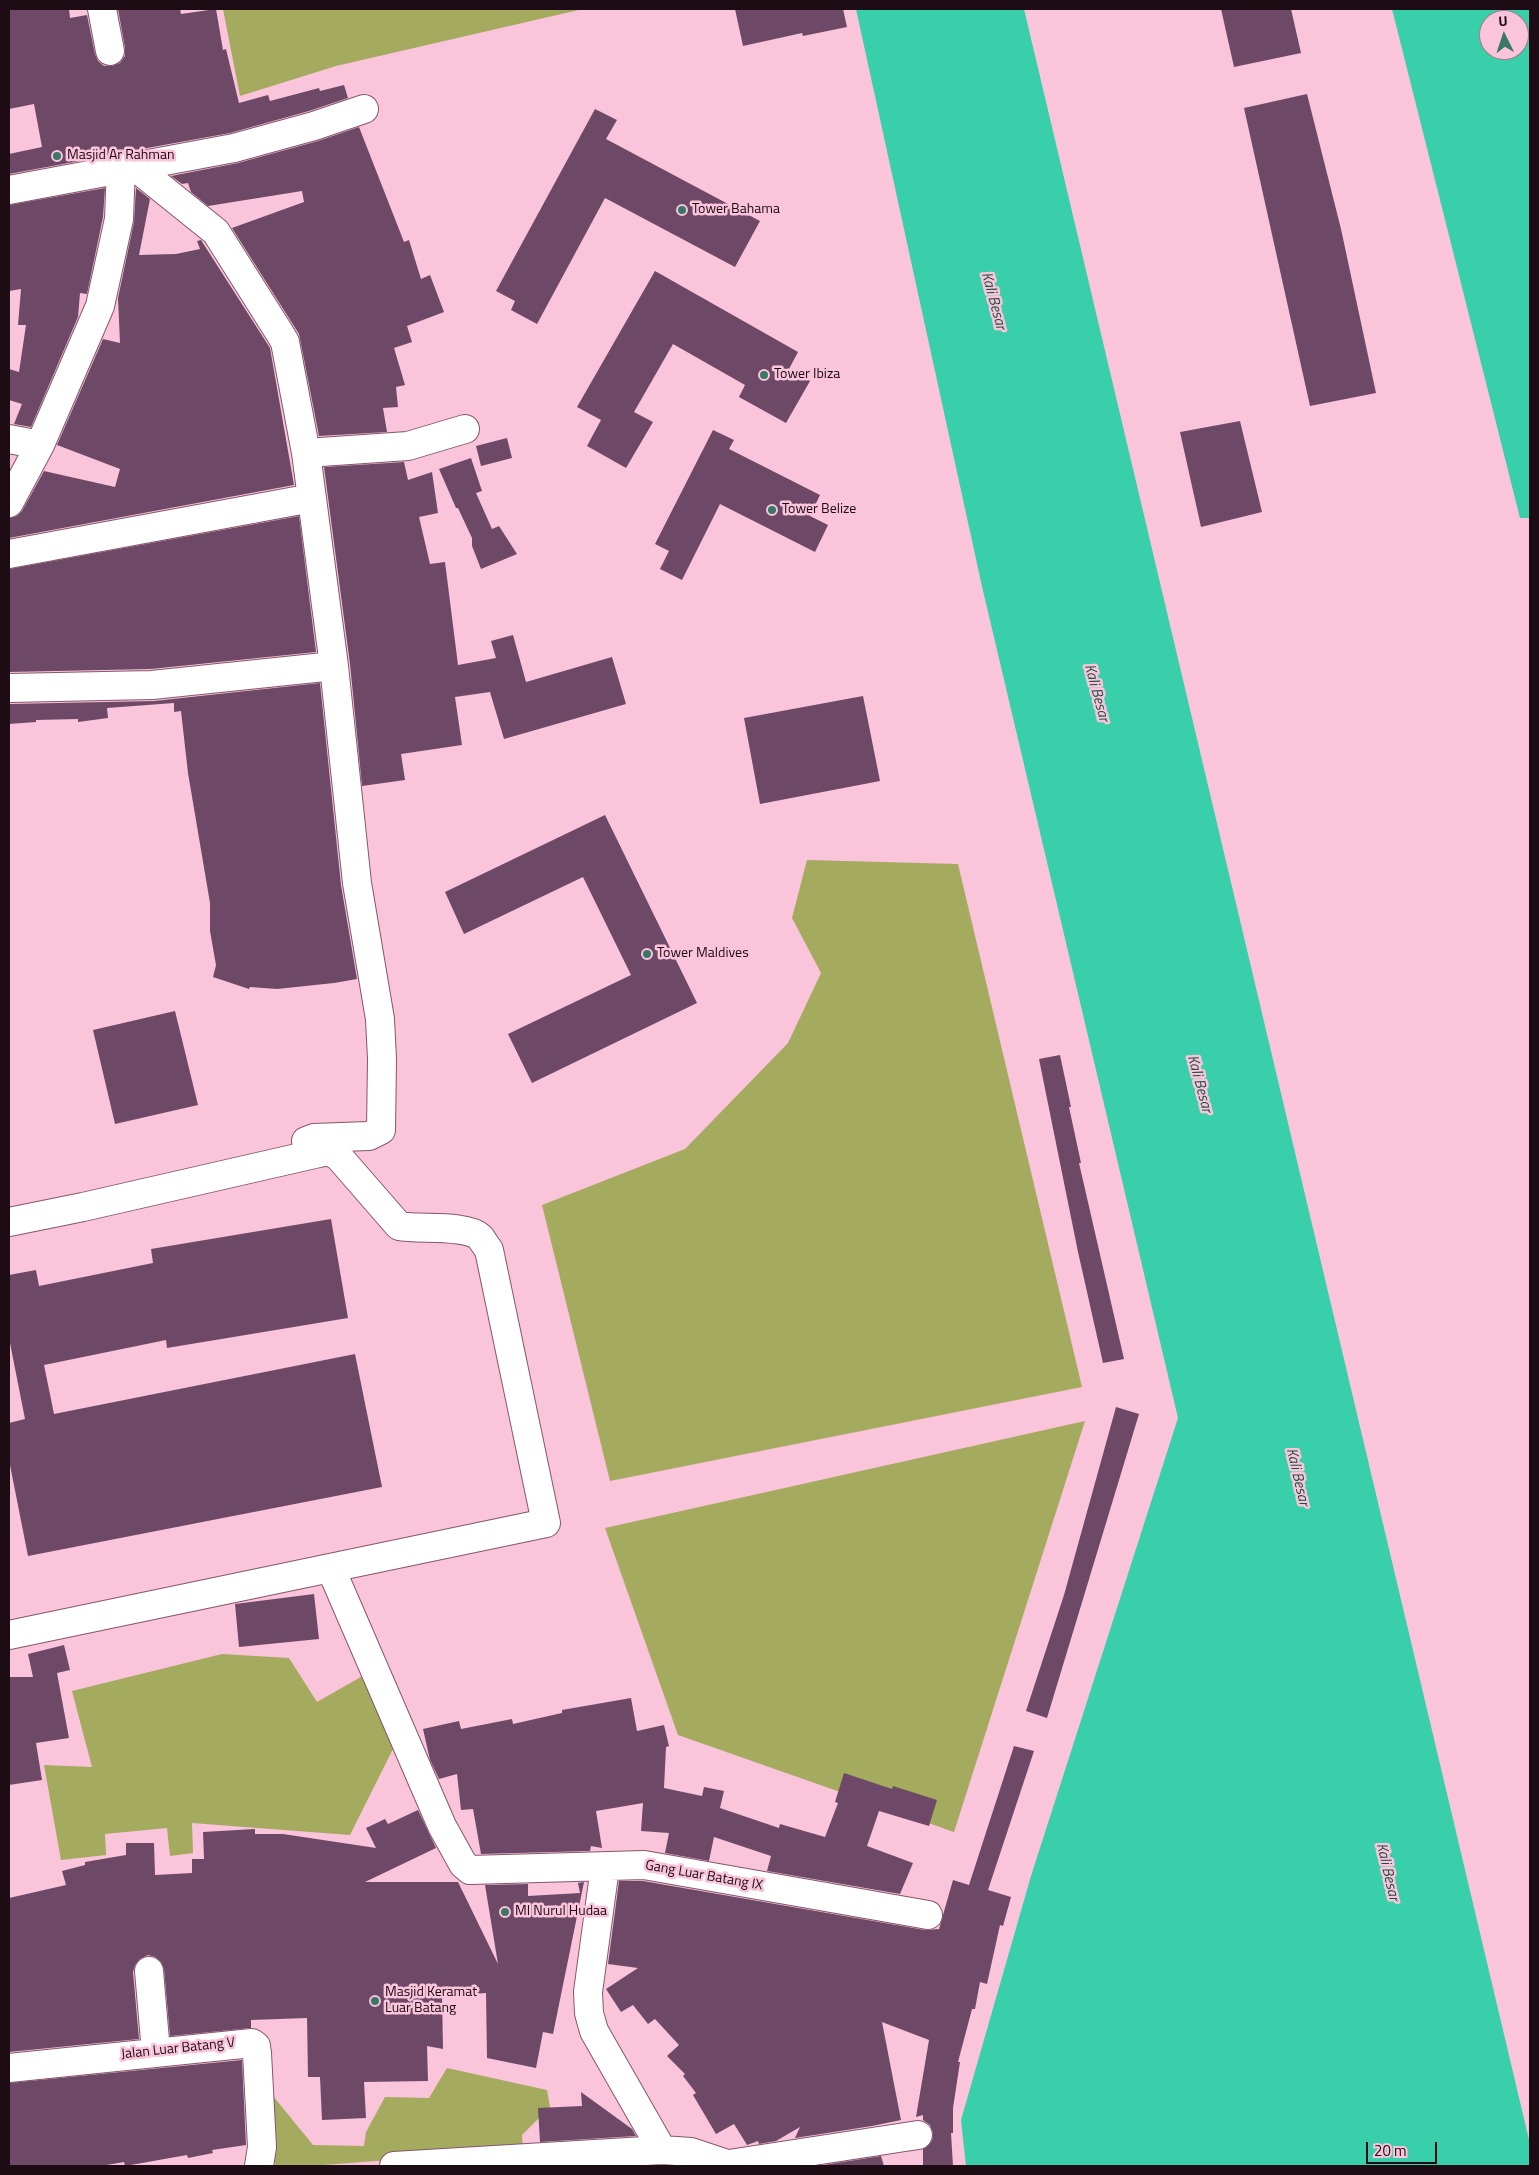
<!DOCTYPE html>
<html>
<head>
<meta charset="utf-8">
<style>
	body { margin:0 }
	#map { position:relative; width:1539px; height:2175px; overflow:hidden; background:#fac4da; font-family:"Titillium Web",sans-serif }
	canvas { display:block }
	.frame { position:absolute; inset:0; border:10px solid #1d0c14; pointer-events:none }
	.north { position:absolute; left:1479px; top:10px; width:50px; height:50px; box-sizing:border-box; background:#fac4da; border:1px solid #a27a8b; border-radius:50%; rotate:356deg; font-size:14px; font-weight:700; line-height:20px; text-align:center; color:#1d0c14 }
	.north::after { content:''; display:block; margin:auto; width:18px; height:22px; background:#387866; clip-path:polygon(50% 0,100% 100%,50% 72%,0 100%) }
	.scale { position:absolute; left:1366px; top:2142px; width:71px; height:22px; box-sizing:border-box; border:2px solid #1d0c14; border-top:0; padding-left:6px; font-size:15px; line-height:18px; white-space:nowrap; color:#1d0c14; -webkit-text-stroke:4px #fac4da; paint-order:stroke }
</style>
</head>
<body>
<div id="map">
<canvas width="1539" height="2175"></canvas>
<div class="frame"></div>
<div class="north">U</div>
<div class="scale">20 m</div>
</div>
<script>
const ctx = document.querySelector('canvas').getContext('2d');
ctx.lineJoin = 'round';
function fill(path, color) { ctx.fillStyle = color; ctx.fill(path, 'evenodd'); }
function trace(path, color, width, dash) { ctx.strokeStyle = color; ctx.lineWidth = width; ctx.lineCap = dash ? 'butt' : 'round'; ctx.setLineDash(dash || []); ctx.stroke(path); }
function drawText(font, color, halo, rows, align = 'center') {
  ctx.font = font + ' "Titillium Web",sans-serif'; ctx.lineWidth = 5; ctx.setLineDash([]); ctx.textBaseline = 'middle'; ctx.strokeStyle = halo; ctx.fillStyle = color; for (const [text, x, y, turn = 0] of rows) {
    ctx.save(); ctx.translate(x, y); ctx.rotate((+turn || 0) * Math.PI / 180); ctx.textAlign = isNaN(turn) ? turn : align; if (halo) ctx.strokeText(text, 0, 0); ctx.fillText(text, 0, 0); ctx.restore();
  }
}
fill(new Path2D(`
	M223,9H583L336,66L240,96Z
	M807,860L958,864L1082,1387L610,1481L542,1205L685,1149L788,1043L821,973L792,918Z
	M1085,1421L954,1832L678,1735L605,1528Z
	M222,1654L289,1658L317,1702L366,1674L395,1745L350,1835L192,1823L193,1853L170,1856L167,1828L105,1834L106,1855L61,1860L44,1765L92,1767L72,1691Z
	M447,2068L547,2090L550,2107L522,2135L523,2150L310,2166H275L273,2096L313,2145L364,2146L366,2132L385,2097L429,2098Z`), '#a4aa5e');
fill(new Path2D(`
	M856,9H1024L1530,2144V2166H966L961,2120L1031,1876L1178,1418L981,582Z
	M1392,9H1530V518H1520ZM1489,20H1519V50H1489Z`), '#39cfaa');
fill(new Path2D(`
	M9,9H69L70,18L87,15L95,54L98,61L104,66H112L120,63L125,56V48L118,9H180L181,14L216,9L223,50L226,49L239,103L268,95L270,101L319,88L320,91L344,85L348,98L309,111L230,133L125,152L121,151L112,155L9,174V154L42,147L34,104L9,109Z
	M735,9H843L847,27L803,36L802,33L743,46Z
	M1221,9H1291L1301,53L1234,67Z
	M1307,94L1341,229L1376,393L1310,406L1244,108Z
	M595,109L617,120L606,139L760,221L735,267L605,198L537,324L511,310L515,301L496,291Z
	M359,127L404,242L409,240L421,279L430,275L444,312L407,326L412,342L394,348L405,385L396,387L398,407L383,408L387,432L319,436L299,334L232,228L304,202L302,191L208,206L191,192L188,183L182,184L171,176L238,163L318,141Z
	M105,188L103,217L87,294L80,293L78,317L31,427L14,424L22,404L9,400V369L19,372L26,325H18L21,289L9,291V205Z
	M136,188L150,199L139,255L176,254L200,249L197,241L201,240L270,348L294,485L9,538V518L17,516L22,511L44,471L115,487L120,469L57,445L103,339L120,343L118,298L134,222Z
	M655,271L798,352L789,369L810,381L786,423L739,397L745,385L673,344L634,412L653,422L626,468L587,446L601,420L577,407Z
	M1240,421L1262,512L1201,527L1180,432Z
	M713,430L734,440L729,449L820,495L810,516L828,525L815,552L720,504L682,580L660,569L669,551L655,544Z
	M507,438L512,458L481,466L476,446Z
	M471,458L482,491L476,493L492,529L499,526L517,554L481,569L472,546V538L458,508H456L439,469Z
	M404,462L408,480L432,472L438,513L419,517L430,564L445,562L458,665L496,658L491,641L513,635L526,682L612,657L626,704L504,739L490,692L455,697L462,745L401,754L405,780L362,786L350,664L324,467Z
	M299,516L316,652L151,669L9,672V569Z
	M320,683L341,885L357,979L334,983L277,989L250,987L249,989L213,977L216,965L210,931V903L188,773L181,711L174,712V703L107,708L108,718L78,722V719L36,720V722L9,724V704L154,701Z
	M863,696L880,781L760,804L744,718Z
	M605,815L697,1003L532,1083L508,1034L631,975L583,877L464,934L445,892Z
	M175,1011L198,1105L115,1124L93,1030Z
	M1060,1055L1071,1107H1069L1081,1163H1079L1124,1359L1103,1363L1078,1252L1039,1059Z
	M331,1219L348,1318L167,1348L166,1340L44,1365L54,1414L355,1354L382,1487L28,1556L9,1460V1423L25,1419L9,1338V1275L36,1270L39,1286L153,1263L151,1249Z
	M1116,1407L1139,1414L1047,1718L1026,1711L1064,1595Z
	M314,1594L319,1639L239,1647L235,1604Z
	M64,1645L70,1670L57,1673L69,1738L36,1743L42,1780L9,1785V1677H33L28,1654Z
	M631,1698L637,1731L664,1725L669,1746L666,1747L664,1788L702,1796L704,1787L724,1791L720,1808L779,1828L780,1824L825,1837L838,1803L835,1802L844,1773L892,1789L893,1786L937,1800L929,1826L879,1811L867,1846L913,1863L900,1894L767,1871L771,1856L714,1837L709,1861L665,1853L669,1833L641,1831L643,1803L596,1811L602,1848L591,1846L590,1851L481,1854L473,1809L461,1810L457,1774L439,1779L430,1760L423,1729L459,1721L461,1729L512,1719L513,1724L562,1713V1710Z
	M1014,1746L1034,1751L988,1890L1011,1897L1003,1926L1000,1925L987,1984L980,1982L975,2009H972L958,2062H960L953,2108V2133H951L953,2166H923V2149L932,2141L933,2133L930,2125L923,2120V2115L916,2117L929,2040L882,2022L901,2120L872,2126L795,2138L800,2127L776,2141L759,2144L758,2141L747,2145L734,2124L716,2134L693,2095L696,2093L683,2076L685,2074L667,2056L679,2045L655,2019L648,2024L633,2005L621,2012L606,1989L638,1968L608,1964L619,1881H643L925,1930L939,1929L953,1880L969,1885Z
	M418,1810L436,1848L365,1882H458L498,1964L485,1885L528,1884V1896L580,1893L578,1883L584,1882L553,2034L543,2032L536,2068L487,2058L486,1993L442,1996L443,2049L427,2046L428,2081L364,2082L366,2118L322,2120L320,2077H308L307,2018L251,2020V2028L170,2036L164,1969L161,1962L155,1957L148,1955L140,1959L135,1965L133,1972L139,2039L9,2052V1898L66,1885L62,1871L85,1865V1862L126,1855V1843H154L155,1875L192,1873V1859H204L203,1832L255,1829V1834H283L376,1848L366,1828L385,1819L388,1824Z
	M242,2060L246,2145L212,2150L213,2153L188,2158L187,2155L125,2166L124,2162L101,2166H9V2083Z
	M581,2092L632,2129L636,2136L540,2142L538,2108L582,2106Z
	M881,2156L884,2166H817Z`), '#6d4967');
const minor = new Path2D(`
	M102,9L110,51
	M134,166L216,232L279,332L285,342L306,453L334,666L357,883L380,1019L382,1059L381,1130L369,1136L314,1138L306,1141
	M9,190L234,148L314,126L364,109
	M9,439L40,445
	M306,453L408,446L465,429
	M9,503L40,445L100,306L119,219L121,167
	M9,554L312,498
	M9,688L152,685L334,666
	M9,1222L83,1207L319,1153L329,1151L339,1157L399,1226C419,1230 465,1224 480,1237C483,1241 486,1246 489,1250L546,1523L9,1635
	M331,1569L442,1826L463,1864L470,1870L644,1865L928,1915
	M605,1867L588,1992L589,2013L594,2031L662,2150
	M149,1971L156,2052
	M9,2068L252,2043L256,2046L257,2053L262,2147L259,2166
	M729,2164L918,2135
	M394,2166L662,2150L691,2152L733,2166`);
trace(minor, '#85576a', 30);
trace(minor, '#fff', 28);
for (const [x, y, r, color] of [
	[57,156,5,"#387866"],
	[682,210,5,"#387866"],
	[764,375,5,"#387866"],
	[772,510,5,"#387866"],
	[647,954,5,"#387866"],
	[505,1912,5,"#387866"],
	[375,2001,5,"#387866"]
]) { const dot = new Path2D(); dot.arc(x, y, r, 0, 2 * Math.PI); ctx.fillStyle = color; ctx.fill(dot); trace(dot, '#fac4da', 2); }
drawText('14px', '#1d0c14', '#fac4da', [
	["Masjid Ar Rahman",67,156],
	["Tower Bahama",692,210],
	["Tower Ibiza",774,375],
	["Tower Belize",782,510],
	["Tower Maldives",657,954],
	["MI Nurul Hudaa",515,1912],
	["Masjid Keramat",385,1993],
	["Luar Batang",385,2009]
], 'left');
drawText('14px', '#1d0c14', '#fac4da', [
	["Gang Luar Batang IX",704,1876,10],
	["Jalan Luar Batang V",178,2049,-6]
]);
drawText('italic 15px', '#155142', '#fac4da', [
	["Kali Besar",993,301,75],
	["Kali Besar",1096,693,75],
	["Kali Besar",1199,1084,75],
	["Kali Besar",1297,1477,77],
	["Kali Besar",1387,1872,77]
]);
</script>
</body>
</html>
